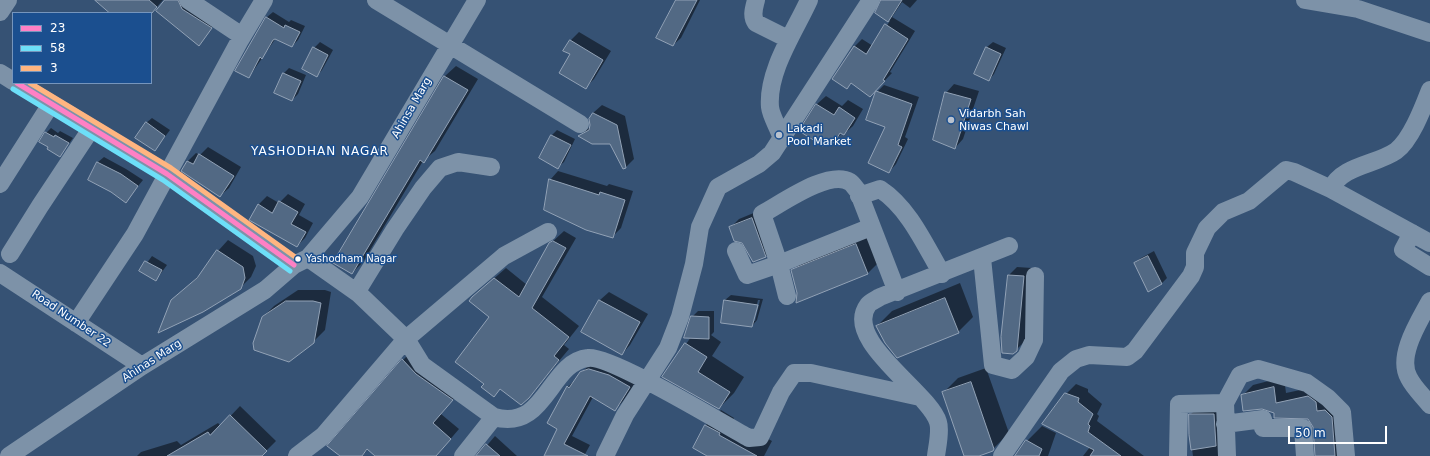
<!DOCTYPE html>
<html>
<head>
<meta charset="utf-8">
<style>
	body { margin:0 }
	#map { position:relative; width:1430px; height:456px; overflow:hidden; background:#365274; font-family:"DejaVu Sans",sans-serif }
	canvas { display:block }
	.legend { position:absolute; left:12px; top:12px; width:140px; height:72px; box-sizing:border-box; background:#1b4f8f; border:1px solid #7695bc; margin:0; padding:5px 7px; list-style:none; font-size:12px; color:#fff }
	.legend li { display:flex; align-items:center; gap:8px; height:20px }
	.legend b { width:20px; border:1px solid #7695bc }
	.scale { position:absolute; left:1288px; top:426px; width:99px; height:18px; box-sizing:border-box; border:2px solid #fff; border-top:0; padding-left:5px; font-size:12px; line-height:14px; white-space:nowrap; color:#fff; -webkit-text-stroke:3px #1b4f8f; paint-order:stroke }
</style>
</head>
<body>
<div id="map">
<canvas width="1430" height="456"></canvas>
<ul class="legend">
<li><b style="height:5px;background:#ff80c5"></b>23</li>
<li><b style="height:5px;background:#6ddff8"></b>58</li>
<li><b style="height:5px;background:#ffb580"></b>3</li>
</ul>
<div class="scale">50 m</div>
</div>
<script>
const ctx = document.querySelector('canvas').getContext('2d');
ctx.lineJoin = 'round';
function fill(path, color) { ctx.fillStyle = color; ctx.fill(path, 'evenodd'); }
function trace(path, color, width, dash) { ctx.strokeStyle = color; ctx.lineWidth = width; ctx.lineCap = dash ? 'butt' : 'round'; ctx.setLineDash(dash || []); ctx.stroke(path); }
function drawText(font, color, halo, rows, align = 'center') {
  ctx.font = font + ' "DejaVu Sans",sans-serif'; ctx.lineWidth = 3; ctx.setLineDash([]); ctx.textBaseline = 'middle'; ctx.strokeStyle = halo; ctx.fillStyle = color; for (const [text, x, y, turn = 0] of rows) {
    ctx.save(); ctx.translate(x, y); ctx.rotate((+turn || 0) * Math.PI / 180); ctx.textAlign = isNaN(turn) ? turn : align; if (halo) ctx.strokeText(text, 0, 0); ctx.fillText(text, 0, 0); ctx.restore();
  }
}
fill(new Path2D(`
	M97,0H163L151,14L112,13Z
	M166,0H185L216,22L199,44Z
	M677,0H700L681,38L673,45Z
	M882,0H917L910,8L902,2L892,17L915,31L890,72L892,73L870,96L852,83L847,87L854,47L862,39L873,46L890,21L876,13Z
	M273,12L289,22L291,20L305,26L298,40L292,46L276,38L249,77L237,70L267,17Z
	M579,32L611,51L594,79L586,87L571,54L570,41Z
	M320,42L333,50L322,70L317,76L314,48Z
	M993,42L1006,48L994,74L989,80L987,47Z
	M456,66L478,79L435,151L423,161L363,262L352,273L334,262L445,76Z
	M289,68L306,75L298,94L292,100L284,73Z
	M954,84L979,91L963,139L955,148L946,93Z
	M884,85L919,97L905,137L908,139L896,164L889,172L887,126L877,92Z
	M826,96L842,106L848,100L863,109L853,126L844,134L842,133L833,142L829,139L822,145L800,131L817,104Z
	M602,105L625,116L634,159L626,167L611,143L580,136L591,126L593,113Z
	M152,118L170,130L155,150L146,123Z
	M51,128L58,133L60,131L73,138L60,156L49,146L46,133Z
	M557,130L575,139L564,162L558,167L540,158L552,135Z
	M208,147L241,167L229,188L220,196L182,171L188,161L196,153L200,155Z
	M104,157L126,169L143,180L126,201L111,191L89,180L98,162Z
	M558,171L607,186L609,184L633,191L621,228L612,237L550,180Z
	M288,194L305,204L299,215L313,223L305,238L297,246L258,205L267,196L279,203Z
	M761,210L774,248L765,257L743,242L730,228L739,219Z
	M871,230L883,258L868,273L798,302V293L793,271L808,256Z
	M564,231L576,238L542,297L579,326L564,345L569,349L528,398L501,388L494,396L485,384L491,317L473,297L506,268L527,285L550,244Z
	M228,240L253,256L256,266L251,277L240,288L172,300L201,274L218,251Z
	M1154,251L1167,278L1162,283L1148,290L1135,263L1141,258Z
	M152,256L167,265L156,280L141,271Z
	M1017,267L1032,268L1025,341L1013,353L1009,275Z
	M960,283L973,317L958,332L877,326L892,311Z
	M298,290H325L331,292L325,330L313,342L263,317L274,306Z
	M609,292L648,314L630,345L622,354L582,332L600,300Z
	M731,295L763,299L757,320L752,326L725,300ZM758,300H760L755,321H753Z
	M698,311H714V332L711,335L721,342L712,356L744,377L734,393L719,408L663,377L691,337L692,317Z
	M412,351L461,390L441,414L459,429L436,456H377L368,449L362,456H341L403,360Z
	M590,364L638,379L623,401L615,410L593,397L572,436L590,445L584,456H545L558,428L568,387Z
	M986,368L1009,433L992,450L976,456H965L943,393L958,378Z
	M1284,377L1286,393L1319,386L1326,391L1351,456H1317L1314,427L1312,421L1303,416L1275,412L1242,396L1253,385Z
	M1076,384L1088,389V392L1102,404L1097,414L1099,416L1097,421L1144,456H1083L1090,447L1066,394Z
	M240,406L276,441L261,456H137L141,452L177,441L181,445L218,423L221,426Z
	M1199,406H1222L1230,456H1193L1190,435V415Z
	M721,410L734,418L733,420L772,441L764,456H710L706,425Z
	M1042,426L1056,433L1048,456H1016L1027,441Z
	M495,436L517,456H478Z`), '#0007');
const building = new Path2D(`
	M95,0H149L157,7L152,13H110Z
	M165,0H178L182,9L212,28L199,46L156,11Z
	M676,0H697L673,46L656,38Z
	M881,0H902L888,22L875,13Z
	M266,17L284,28L285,25L300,32L292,47L275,39L273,40L262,59L260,57L249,78L235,71Z
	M885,24L908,39L883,80L885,81L870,97L851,83L847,89L832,79L854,46L866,54Z
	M570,40L603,60L586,89L559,73L570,54L563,51Z
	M313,47L328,55L317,77L302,69Z
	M986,47L1001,54L989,81L974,74Z
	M283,73L301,81L292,101L274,93Z
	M444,76L468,90L424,163L420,160L352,274L333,263Z
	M876,91L912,104L898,145L902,147L889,173L868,163L885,127L866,120Z
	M945,92L971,99L955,149L933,140Z
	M816,104L834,115L839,107L855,118L844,135L840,133L834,143L827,139L823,146L799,131Z
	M593,113L617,125L626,168L623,169L610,144H592L578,136L589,130L590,125L589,119Z
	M146,122L165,136L155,151L135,138Z
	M45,132L54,137L55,135L69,143L60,157L47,149L48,147L39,142Z
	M551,135L571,145L558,169L539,158Z
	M199,154L234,176L220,197L181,171L187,161L193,164Z
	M97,162L121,174L138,186L126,203L111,192L88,180Z
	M549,179L599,195L600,192L625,200L613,238L586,230L544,210Z
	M279,201L298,212L291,224L306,232L297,247L249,220L258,204L272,213Z
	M752,218L766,257L753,262L742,243L734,241L729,227Z
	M553,241L566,248L532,308L569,337L554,356L559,360L529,398L521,405L500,389L494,397L481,387L484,384L455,362L489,317L469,301L472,297L494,278L519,297L549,243Z
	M856,244L868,274L796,303L797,293L791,270Z
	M217,250L243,267L245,278L241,289L203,312L158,333L171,300L197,278Z
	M1148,256L1162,284L1148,292L1134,263Z
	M145,261L162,270L156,281L139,271Z
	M1008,275L1024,276L1017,351L1013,354L1002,353L1001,337Z
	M945,298L959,333L897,358L885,343L876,326Z
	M599,300L640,322L622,355L581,332Z
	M724,300L758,305L752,327L721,323Z
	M286,301H313L321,303L314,343L289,362L254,350L253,343L262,317Z
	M691,316L709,317V339L684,338Z
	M685,343L707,357L698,372L730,392L719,409L662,377Z
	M402,359L416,374L453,400L433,423L451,439L436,456H375L367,449L362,456H340L327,446Z
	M589,369L609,375L630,387L615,411L590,396L564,444L588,456H544L557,429L547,423L567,386L569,388L580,372Z
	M971,382L994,449L993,451L979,456H964L942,392Z
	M1274,387L1276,403L1308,396L1316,402L1317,411L1325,410L1332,417L1335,456H1315L1313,427L1308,419L1274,418V413L1262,409L1243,411L1241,395Z
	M1065,393L1079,398L1078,402L1093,414L1088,424L1090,426L1088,432L1121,456H1090L1094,450L1042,424Z
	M1189,414H1214L1216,446L1191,450L1189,435Z
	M230,415L267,451L262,456H167L208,432L210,435Z
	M705,425L720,433L719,435L757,456H707L693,448Z
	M1026,440L1042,449L1039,456H1015Z
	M486,444L500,456H476Z`);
fill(building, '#526984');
trace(building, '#92a2b6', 1);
trace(new Path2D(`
	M188,0L242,36
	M376,0L580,124
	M756,0C754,8 751,16 756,23L788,39
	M1305,0L1358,9L1430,33
	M0,12L8,0
	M0,73L13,81
	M17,83L167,174L294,265
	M781,136C778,127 771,116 770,107C767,71 795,31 809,0
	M0,184L51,104
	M1331,189C1342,165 1376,165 1396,151C1411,140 1423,108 1430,90
	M859,196L880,189C909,208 925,245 942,274
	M871,227L779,264L762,214C781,204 829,169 850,182C853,184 856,189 858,191L897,292
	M1412,233L1403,250L1430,267
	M736,251L747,275L779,264L787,296
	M10,254L40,206L91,129
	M308,258L359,294L406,339L422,365L494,417C546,432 549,362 588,358C611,355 723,424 749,438L760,437L781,392L794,373H811L920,397
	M982,258L993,365L1012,370L1026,357L1034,340L1035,276
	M0,273L142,366
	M359,294L357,291L395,229L423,188L440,168L458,162L491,167
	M1430,301C1420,320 1396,356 1409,378C1414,388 1423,396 1430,405
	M76,323L135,234L240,40L264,0
	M1225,403L1240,375L1258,369L1307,383L1328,398L1342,412L1346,456
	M1225,424L1263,419V428H1303L1305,456
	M9,456L142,366L265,290L294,265L308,258L360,197L477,0
	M297,456L323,436L406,339L504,256L548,232
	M463,456L494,417
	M605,456L625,415L668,348L680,317L694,264L700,227L718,187L759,164L772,153L871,0
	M936,456C937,447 941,431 938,422C929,392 842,340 868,305C870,302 877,299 880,297L1009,246
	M1002,456L1061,371L1076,359L1089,355L1127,357L1135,351L1191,276L1195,267V253L1207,228L1223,212L1249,201L1286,170L1294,172L1331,189L1430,243
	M1178,456L1179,404L1225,403L1227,456`), '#7d92a8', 18);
trace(new Path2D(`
	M17,83L167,174L294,265`), '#ff80c5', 5);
trace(new Path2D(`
	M13,89L163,180L290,271`), '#6ddff8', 5);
trace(new Path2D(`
	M30,83L171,168L298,259`), '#ffb580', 5);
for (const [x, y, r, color] of [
	[951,120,4,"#b9c2ce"],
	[779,135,4,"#b9c2ce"],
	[298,259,3.5,"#fff"]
]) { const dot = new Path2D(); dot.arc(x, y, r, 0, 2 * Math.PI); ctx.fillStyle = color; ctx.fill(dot); trace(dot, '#1b4f8f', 1.5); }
drawText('10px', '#fff', '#1b4f8f', [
	["Yashodham Nagar",306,259]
], 'left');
drawText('11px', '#fff', '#1b4f8f', [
	["Ahinsa Marg",412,108,-60],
	["Road Number 22",71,319,34],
	["Ahinas Marg",152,361,-33]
]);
drawText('11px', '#fff', '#1b4f8f', [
	["Vidarbh Sah",959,114],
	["Niwas Chawl",959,127],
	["Lakadi",787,129],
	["Pool Market",787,142]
], 'left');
ctx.letterSpacing = '1px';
drawText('12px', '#fff', '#1b4f8f', [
	["YASHODHAN NAGAR",320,152]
]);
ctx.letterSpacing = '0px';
</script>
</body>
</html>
